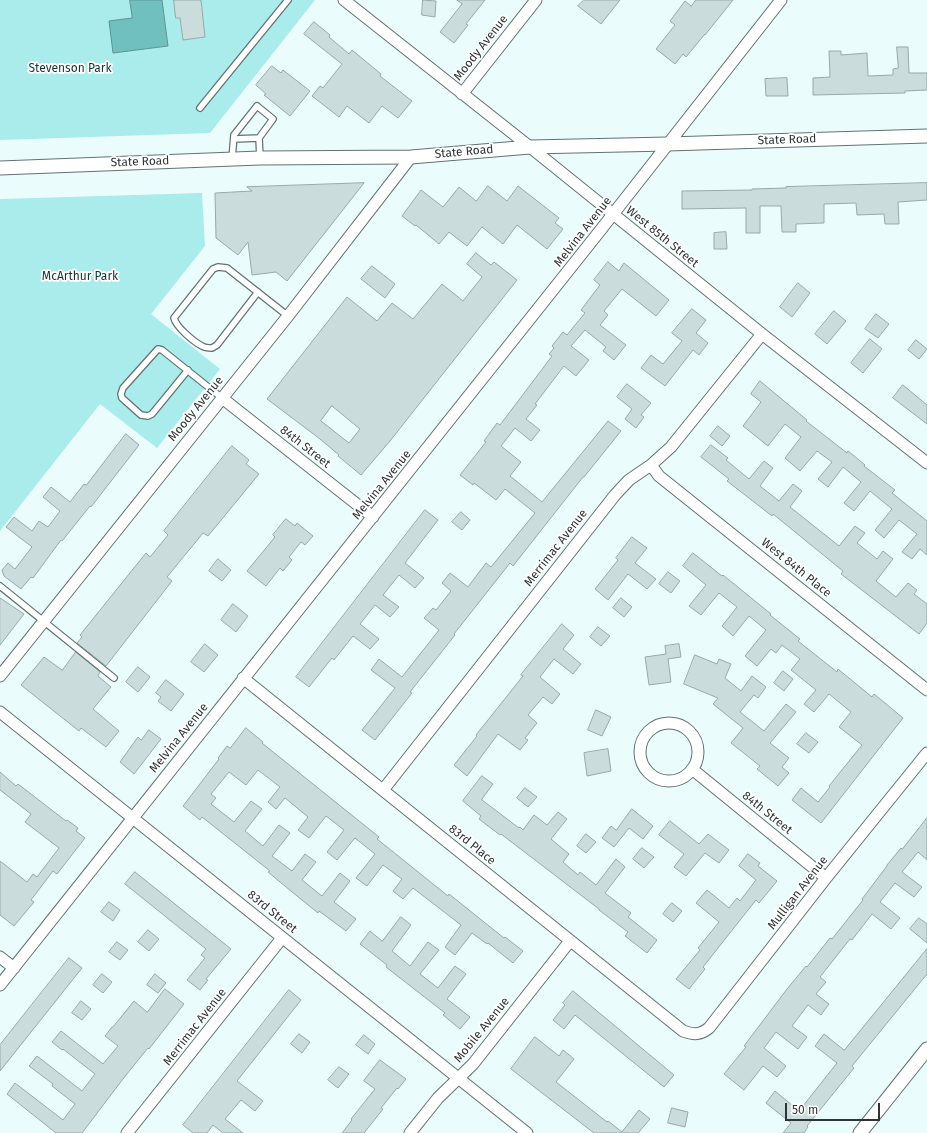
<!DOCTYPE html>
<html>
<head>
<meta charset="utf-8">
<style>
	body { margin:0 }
	#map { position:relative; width:927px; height:1133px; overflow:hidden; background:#eafdfc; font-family:"Fira Sans",sans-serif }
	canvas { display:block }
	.scale { position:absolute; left:785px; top:1103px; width:95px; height:18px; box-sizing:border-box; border:2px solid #2d3534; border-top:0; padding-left:5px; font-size:12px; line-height:14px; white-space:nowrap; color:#2d3534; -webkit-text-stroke:3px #fff; paint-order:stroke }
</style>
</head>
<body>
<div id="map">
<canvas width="927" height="1133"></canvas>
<div class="scale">50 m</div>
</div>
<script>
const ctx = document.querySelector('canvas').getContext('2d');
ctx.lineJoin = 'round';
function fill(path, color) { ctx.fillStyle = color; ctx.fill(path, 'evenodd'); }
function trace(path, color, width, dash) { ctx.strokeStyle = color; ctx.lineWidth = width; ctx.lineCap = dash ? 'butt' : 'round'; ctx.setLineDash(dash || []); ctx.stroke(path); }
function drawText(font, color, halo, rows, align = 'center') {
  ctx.font = font + ' "Fira Sans",sans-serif'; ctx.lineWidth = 3.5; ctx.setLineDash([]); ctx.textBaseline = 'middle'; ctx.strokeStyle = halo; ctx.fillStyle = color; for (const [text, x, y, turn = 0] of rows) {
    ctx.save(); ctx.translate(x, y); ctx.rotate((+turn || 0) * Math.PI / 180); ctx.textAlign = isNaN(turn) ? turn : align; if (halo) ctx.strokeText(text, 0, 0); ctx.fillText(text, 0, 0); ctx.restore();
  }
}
fill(new Path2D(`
	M0,0H315L210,133L0,140Z
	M202,193L205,246L151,314L220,369L157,448L100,404L0,531V199Z`), '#a9eceb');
const water = new Path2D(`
	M130,0H162L168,46L113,53L109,21L132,18Z`);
fill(water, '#6fc0bf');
trace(water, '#5b9695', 1);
const building = new Path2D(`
	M174,0H201L205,37L183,40L180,18H176Z
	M423,0L436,1L435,17L422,15Z
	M457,0H485L466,24L468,25L454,43L440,32L462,4Z
	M584,0H620L601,24L578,6Z
	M696,0H733L705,35V34L686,57L683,54L675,64L656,49L675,25L670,21L685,1L691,6Z
	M314,22L330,35L329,37L349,54L352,50L381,74L380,76L412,101L398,118L382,106L369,123L347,106L339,117L312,96L320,86L323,88L342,64L304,34Z
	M897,47H908L909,73H927V90L905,91V93L813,95V78L830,77L829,51H841V55L867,53L868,76L893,75V69L898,68Z
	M272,66L281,73L283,70L310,91L290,116L264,95L266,94L256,85Z
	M787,78L788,96H766L765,79Z
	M364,183L287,281L276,272L252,275L248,242L238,255L216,238L215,193L252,191L247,187Z
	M927,183V200L898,202L899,224H885L884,214L857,215L856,203L824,204V223L796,224V232H782L781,206H760V233H746V208L682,209V191L752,190V189L786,188V187Z
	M488,186L507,201L518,186L559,218L555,223L563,229L547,249L517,225L503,244L482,227L467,246L449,232L439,244L416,225L415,226L402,216L421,190L443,207L459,187L476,201Z
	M726,232L727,249H714V233Z
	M476,253L491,265L494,262L517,280L390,441L361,475L338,456L339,455L320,439L267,399L347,297L377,321L392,303L413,319L442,284L463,301L482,277L467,264ZM332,406L360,429L349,443L321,421Z
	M608,262L619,271L624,263L669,300L656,316L622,289L604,311L608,315L600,325L626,345L614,360L603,351L606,347L585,330L571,346L589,360L576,376L564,366L535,404L537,405L526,419L540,430L531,441L515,428L501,446L521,462L510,476L542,502L608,421L621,431L584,477H583L513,566L510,563L454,634L455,635L410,692L412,693L375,740L362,730L395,688L371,670L379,659L402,677L439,630L424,618L433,608L436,610L451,591L442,583L450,573L468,587L486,563L491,567L535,513L505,489L496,500L474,483L473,485L460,475L486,442L484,441L497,423L500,425L552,356L549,354L554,348L552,346L563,332L567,335L585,313L581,310L600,285L594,280Z
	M372,266L395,284L385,298L361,279Z
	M798,283L810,293L792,317L780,307Z
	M692,309L706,320L696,333L708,343L699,355L693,350L665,386L641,368L651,355L663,364L682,341L672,333Z
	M834,311L846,321L827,344L815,334Z
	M876,314L889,324L878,338L865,329Z
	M870,339L882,349L863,373L851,363Z
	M916,340L927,349L919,359L908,350Z
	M760,381L807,420L806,421L847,453L848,451L865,465L864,466L895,490L892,493L927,521V555L920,549L912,559L902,552L917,534L899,520L884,538L875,530L892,509L870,491L854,511L844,503L861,482L843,467L828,487L818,479L832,462L817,451L800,471L785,458L801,437L785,424L768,446L743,426L761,402L751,394Z
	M627,384L651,403L641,415L644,417L636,428L625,419L632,409L617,397Z
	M903,385L927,405V424L893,398Z
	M718,426L730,436L722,446L710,436Z
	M126,434L139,445L91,507L90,506L62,541L61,540L33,578L31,577L21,589L4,576L2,570L8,563L15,569L32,547L6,527L14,517L32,531L39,521L48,527L60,511L43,497L51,487L70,502L84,484L86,485Z
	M711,445L728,458L726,460L749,479L764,461L773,468L760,486L779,501L793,484L802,491L790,507L839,546L855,526L865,533L857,543L877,559L883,551L893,559L876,581L896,597L908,583L917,590L914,594L927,604V623L919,634L841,574L843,571L816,549L773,514L772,516L727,481L729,479L701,457Z
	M232,446L249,460L246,464L259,474L208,536L203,533L167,577L172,581L106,666L77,643L82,637L80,635L146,553L150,557L168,535L164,531Z
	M425,510L438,520L405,563L424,578L415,588L399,575L383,595L399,607L390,617L375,605L360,624L379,639L370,649L353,636L334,660L332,658L309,687L296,677Z
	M461,512L470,520L462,530L452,522Z
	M286,519L295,526L297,523L313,536L305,545L301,542L289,557L292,560L283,571L280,568L266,586L247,571L275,537L273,535Z
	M632,537L647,548L635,563L656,579L647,589L628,574L608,600L595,589L618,560L616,558Z
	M693,553L722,576L723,575L771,614L770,615L800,639L798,641L837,672L838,669L872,697L874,694L903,718L821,823L792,800L801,788L818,802L830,787L829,786L862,745L839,727L851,712L829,694L814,712L804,704L816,690L791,670L800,659L782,645L776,653L771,649L757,666L745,656L766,630L749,616L733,636L722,626L737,607L719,593L701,615L689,606L706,585L683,566Z
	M218,559L231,570L222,581L209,571Z
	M668,572L680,581L671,593L659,584Z
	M0,598L24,614L0,645Z
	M621,598L632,607L624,617L613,608Z
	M233,604L248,616L236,632L221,620Z
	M562,624L574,635L563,649L581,664L573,674L554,659L540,677L560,694L552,704L543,697L528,715L537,723L525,738L528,740L520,750L498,734L467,776L454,765L477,736L476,735L523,676L521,675Z
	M598,627L610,636L601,646L590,637Z
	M205,644L218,655L204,672L191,662Z
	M679,644L681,657L668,659L671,682L649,685L645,657L666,654L665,646Z
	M76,652L100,672L98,676L111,687L93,709L119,731L106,747L81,728L79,731L21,685L44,657L62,670Z
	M695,655L717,664L719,659L731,664L725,678L741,691L752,676L766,687L758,698L754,695L740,712L764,731L786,704L796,712L770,743L789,758L782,767L789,773L778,786L757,769L760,766L731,743L743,728L713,704L718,698L684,684Z
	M138,667L150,677L138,692L126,682Z
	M783,671L793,679L784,691L774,683Z
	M166,680L184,694L171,711L158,701L161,697L156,693Z
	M596,710L611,717L602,736L588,730Z
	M246,728L263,742L262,743L379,837L377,839L448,896L449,894L504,938L505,937L523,951L513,963L488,943L487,944L472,933L455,955L445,947L461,925L413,888L403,899L393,891L402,879L383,865L367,886L356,878L375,854L355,838L337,860L327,852L344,830L326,816L309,838L298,830L308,817L285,798L276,809L268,802L280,787L258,770L246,785L229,772L211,794L216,798L211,804L234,822L251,801L262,809L245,831L263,846L279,825L290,833L272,856L292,871L305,854L316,862L302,880L322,896L340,873L350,881L334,902L356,919L346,931L319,911L318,913L297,896L268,872L270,871L202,817L200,820L183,806L219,759L218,758L227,746L230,748Z
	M149,730L161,739L134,774L120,762L138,737L141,740Z
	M806,733L818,742L809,753L797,744Z
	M608,749L611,771L587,776L584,753Z
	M0,772L16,786L18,784L66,821L67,820L78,828L76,831L85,838L57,874L53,871L31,900L34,902L14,926L0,915V861L27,882L33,874L37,877L59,848L25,822L31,814L0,790Z
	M482,776L493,784L482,799V800L519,828L520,827L523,830L534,815L547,825L558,812L567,819L551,839L569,854L563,862L578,875L580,872L596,885L616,859L625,867L605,893L631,913L628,917L657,940L647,953L625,936L628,932L599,910V909L501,834L500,835L479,819L481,816L463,801Z
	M525,788L537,797L528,807L517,798Z
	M632,809L653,826L643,839L629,828L614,847L602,838L611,826L616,830Z
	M927,818V860L918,852L902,872L922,887L914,897L895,883L880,902L900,918L891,929L872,914L852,940L850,939L820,977L826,982L816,994L829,1004L821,1015L808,1005L792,1026L807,1037L798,1049L776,1032L764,1048L786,1066L777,1077L763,1066L744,1090L724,1074L746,1047L744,1046L787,989L806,966L807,967L830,938L832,939L863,900L862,899L887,866V865L901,848L902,849Z
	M670,821L699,844L708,834L729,850L719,863L705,853L686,876L674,867L684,854L659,835Z
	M586,834L596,842L586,853L577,846Z
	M642,848L654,857L644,868L633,859Z
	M748,854L760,863L758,866L777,881L759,903L756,900L703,967L705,969L689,989L676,979L700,950L698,948L719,922L696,903L707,890L729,908L737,898L740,901L756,880L739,866Z
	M135,872L231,949L206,979L208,980L200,990L187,980L205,958L201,955L206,949L125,884Z
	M109,902L120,910L113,921L101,912Z
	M672,903L682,911L673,922L663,914Z
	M401,917L411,925L392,951L410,966L428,942L439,950L420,974L438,988L455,966L466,974L447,999L470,1017L460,1029L443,1015L445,1013L386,967L387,965L360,944L370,931L382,941Z
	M919,918L927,924V943L910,929Z
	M148,930L159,939L149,951L138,942Z
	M117,942L128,950L120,960L109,952Z
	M927,949V974L852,1066L854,1068L807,1126L808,1127L804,1133H783L791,1123L766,1103L775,1091L799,1111L837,1063L815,1046L824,1034L844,1050Z
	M69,958L82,968L0,1071V1045Z
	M102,974L112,982L103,993L93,985Z
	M155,974L166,983L158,993L147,985Z
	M165,989L184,1004L149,1049L148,1048L126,1075L82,1133H56L7,1094L15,1083L63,1120L75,1104L52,1086L53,1084L29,1066L37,1056L82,1091L95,1074L63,1049L62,1050L52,1042L61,1031L103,1064L118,1046L105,1036L112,1027H113L134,1001L147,1012Z
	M289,990L301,1000L237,1081L263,1101L255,1111L241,1100L225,1119L243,1133H223L213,1125L207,1133H193L183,1125Z
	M573,991L674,1075L664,1087L575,1015L564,1029L553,1020L565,1005L563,1003Z
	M81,1001L91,1009L82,1020L72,1013Z
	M299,1034L310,1042L302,1053L291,1044Z
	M364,1035L375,1044L368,1054L356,1045Z
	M535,1037L559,1056L563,1050L574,1059L556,1082L607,1122L608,1121L622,1132L639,1110L650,1119L638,1133H594L511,1069Z
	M380,1060L406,1079L398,1089L397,1088L381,1108L383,1109L364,1133H342L352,1120L351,1119L375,1089L364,1081Z
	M339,1067L349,1074L338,1088L328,1080Z
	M672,1108L688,1112L685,1127L668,1123Z`);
fill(building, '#cadddc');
trace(building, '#97a9a8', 1);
const service = new Path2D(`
	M200,108L288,0
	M234,139L259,138
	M232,159L234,135L257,106L273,119L259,138L260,158
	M258,292L217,345L212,348C208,348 205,348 202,346C194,342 176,327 174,318L213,269L218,267L227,268L288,316
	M188,370L152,414L148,416L141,415L122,398L121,394L123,388L158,349L162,350L222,398
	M0,586L114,678`);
const minor = new Path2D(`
	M344,0L530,147L762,334L927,463
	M462,94L536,0
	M222,398L373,517
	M651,465L659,476L927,690
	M0,676L288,316L411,157
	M243,678L683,1031C694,1035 700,1035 709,1028L826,878L927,753
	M0,712L527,1133
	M640 752a29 29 0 1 1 58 0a29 29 0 1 1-58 0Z
	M692,769L826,878
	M383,790L615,495L629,480L651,465L671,447L762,334
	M0,957L14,968
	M0,985L599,232L781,0
	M127,1133L282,938
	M410,1133L438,1098L473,1064L570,941`);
const tertiary = new Path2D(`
	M0,168L260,158L411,157L530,147L668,144L927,136
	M860,1133L927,1049`);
trace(service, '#617271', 8);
trace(minor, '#617271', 13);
trace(tertiary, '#617271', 15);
trace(service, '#fff', 5.5);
trace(minor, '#fff', 11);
trace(tertiary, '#fff', 13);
drawText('12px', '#2d3534', '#fff', [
	["Moody Avenue",481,48,-52],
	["State Road",787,140,-2],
	["State Road",464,152,-5],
	["State Road",140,162,-2],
	["Melvina Avenue",583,232,-52],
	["West 85th Street",662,237,39],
	["Moody Avenue",196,409,-51],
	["84th Street",305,447,38],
	["Melvina Avenue",382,485,-51],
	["Merrimac Avenue",556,548,-52],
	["West 84th Place",796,568,39],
	["Melvina Avenue",179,738,-51],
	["84th Street",767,813,39],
	["83rd Place",472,845,39],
	["Mulligan Avenue",798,893,-52],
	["83rd Street",272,912,39],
	["Merrimac Avenue",195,1027,-52],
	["Mobile Avenue",482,1030,-51]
]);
drawText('12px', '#0f3737', '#fff', [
	["Stevenson Park",70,69],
	["McArthur Park",80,277]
]);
</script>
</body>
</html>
